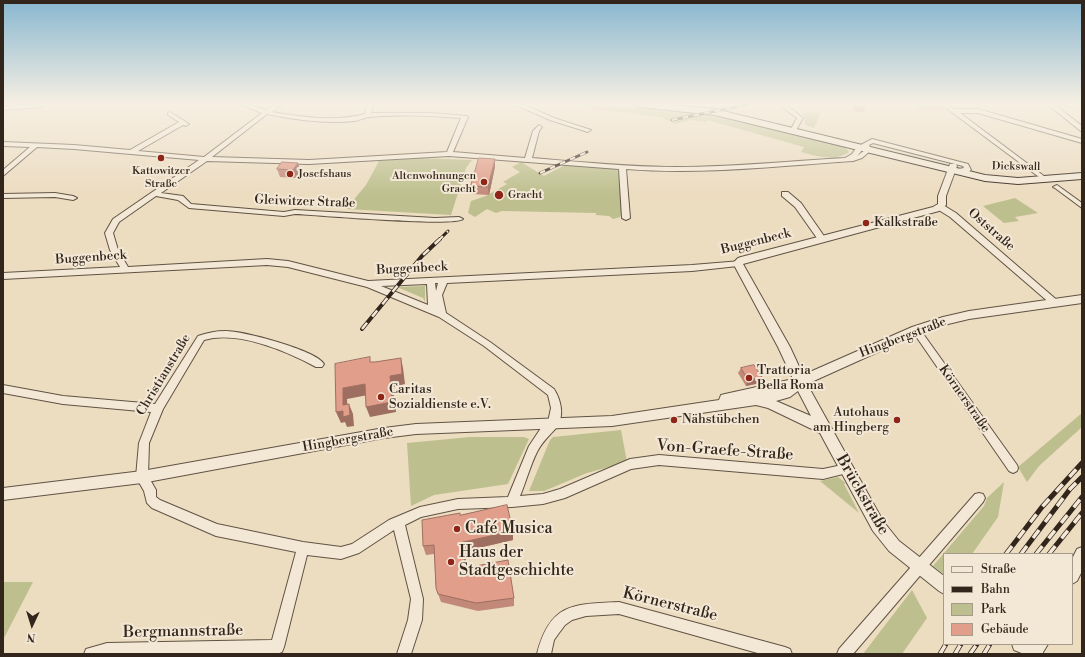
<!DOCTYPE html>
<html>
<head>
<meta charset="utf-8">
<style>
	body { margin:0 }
	#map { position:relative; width:1085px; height:657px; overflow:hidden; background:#ecdcc0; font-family:"Libre Bodoni",serif }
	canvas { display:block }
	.frame { position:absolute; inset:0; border:4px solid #32251b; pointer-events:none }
	.legend { position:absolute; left:943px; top:553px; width:130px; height:92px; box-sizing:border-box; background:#f3e8d6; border:1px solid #a69a8b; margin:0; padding:5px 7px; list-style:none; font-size:12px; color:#32251b }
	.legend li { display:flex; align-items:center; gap:8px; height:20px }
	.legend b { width:20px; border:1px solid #a69a8b }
	.north { position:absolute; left:12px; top:605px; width:40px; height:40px; -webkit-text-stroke:3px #f3e8d6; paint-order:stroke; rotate:184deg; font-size:11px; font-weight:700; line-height:16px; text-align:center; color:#32251b }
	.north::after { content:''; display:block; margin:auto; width:14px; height:18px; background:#32251b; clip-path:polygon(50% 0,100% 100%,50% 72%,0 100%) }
</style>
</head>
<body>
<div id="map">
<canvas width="1085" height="657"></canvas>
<div class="frame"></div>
<ul class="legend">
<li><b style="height:5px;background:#f3e8d6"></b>Straße</li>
<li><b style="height:5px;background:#32251b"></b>Bahn</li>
<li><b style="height:11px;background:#bdbf8e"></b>Park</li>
<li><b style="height:11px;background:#e19e8b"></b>Gebäude</li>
</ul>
<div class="north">N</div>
</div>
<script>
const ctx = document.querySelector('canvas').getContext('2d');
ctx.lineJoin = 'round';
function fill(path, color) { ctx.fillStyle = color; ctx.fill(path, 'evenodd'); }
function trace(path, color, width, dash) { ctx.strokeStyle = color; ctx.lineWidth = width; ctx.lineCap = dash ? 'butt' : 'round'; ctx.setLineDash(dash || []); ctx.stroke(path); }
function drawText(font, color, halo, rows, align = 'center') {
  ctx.font = font + ' "Libre Bodoni",serif'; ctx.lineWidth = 4; ctx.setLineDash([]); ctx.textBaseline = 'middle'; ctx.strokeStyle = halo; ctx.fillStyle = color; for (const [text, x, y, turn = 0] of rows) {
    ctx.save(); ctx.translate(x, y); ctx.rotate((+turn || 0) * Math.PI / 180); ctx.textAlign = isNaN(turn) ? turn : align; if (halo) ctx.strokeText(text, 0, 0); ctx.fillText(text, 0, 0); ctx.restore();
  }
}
fill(new Path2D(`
	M574,104H608L689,111L740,121L840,146L847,149L849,152C835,162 816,156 801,152L804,147L707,120V122L691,120L675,124L661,117L593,109Z
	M911,104H938L945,109L920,110Z
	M811,112L821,113L814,128L805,125V116L801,113Z
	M420,158L472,160L466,168L451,215L346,209L366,185L379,161Z
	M521,162L544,176L565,165L614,169L619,171L622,211L620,217L613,219L609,216L596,215V213L502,211L496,213L487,209L475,217L468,213L471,201L486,196L507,184L503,182L520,172L512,167Z
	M1015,198L1038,213L1015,217L1019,221L1004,223L983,206Z
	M425,286V302L423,298L397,287Z
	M1082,413V427L1039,466L1027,482L1018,467Z
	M621,430L627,462L587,473L544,491H529L550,440L553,437Z
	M470,437H524L529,439L508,484L434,495L411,506L407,443Z
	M838,477L846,483L844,484L859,513L820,481Z
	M1004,482L998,517L972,554H944V574L933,566L984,506L987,498Z
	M3,582H33L3,640Z
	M912,590L927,618L902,654H863Z`), '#bdbf8e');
const minor = new Path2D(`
	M43,104V106L41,107L3,110V106Z
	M239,104H247L266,110L276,104H283L272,112C301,117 336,122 365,114L367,104H373L371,113H430L467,116L468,117L453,152L525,158L533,131L539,125L542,127L539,131L532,158C580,162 629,167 677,167C733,167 789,161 845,158L852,154L857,147L872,139L968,164L971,170L968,172H951V170L964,168L963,166L873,143L869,145L871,150L870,151L862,158L853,161C778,166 701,175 626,169L630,218L626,220L622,218L619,169L449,156L309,164L207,161L161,193L183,196L191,204L284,212L295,210L435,218L459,217L463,219C454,227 317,215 295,214L284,216L189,208L178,200L156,196L119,222L113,233L118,250L128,267L267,259L288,261L368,281L692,265L741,261L742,263L738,266L692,271L447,283L442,295L446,313L490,342L554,389C561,400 565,417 556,428C549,436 542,442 537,452C530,466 526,482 520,496L543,494L560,489L630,459L659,455L823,469L847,464L851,466L852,469L851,472L823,479L659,465L631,469L565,498L543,504L512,507L458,509L421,517L405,525L423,599L422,620L411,654H397L408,620L411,599L394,530L359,553L341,559L307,555L284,647L282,652L277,654H84L86,649L107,643L272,640L296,552L216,536L152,508L147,503L144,491L136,477L139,443L151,412L63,404L3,393V385L63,396L155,404L198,336C207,333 215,331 225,331C243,331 316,350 324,364L322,367H316C287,351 237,330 204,340L163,409L149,443L148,476L156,490V497L160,500L217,524L303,542L341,547L352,544L389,520L420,507L458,499L508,497L529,446L541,428L548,422L551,408L548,395L484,346L439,317L367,287L288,267L267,265L3,279V273L120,267L110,250L105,233L113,219L199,160L74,149L37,147L3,176V170L30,147L3,146V142L74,145L130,150L179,122L168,115V113L170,112L189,124L186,126L183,125L138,151L204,157L262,113ZM267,114C296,120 327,124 355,121C360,120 365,117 370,117C400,114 431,116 461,118L447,152L309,160L212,157ZM864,148L865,150L857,156ZM435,283H438L436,291ZM427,284L428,305L381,286Z
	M514,104H522L554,118L591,130L588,132L550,120Z
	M778,104H785L803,118L795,132L790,131L797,118Z
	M941,104H947L955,109H978L1082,139V143L978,113H960L1048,179L1047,180H1043Z
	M1057,185L1082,203V208L1055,188L1053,187Z
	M782,192H788L801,203L826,239L825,241H819L795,207L782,196Z
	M55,193L73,196L77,198L73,200L55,197L3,198V194Z
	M937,205H943L956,213L1058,301L1059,303L1058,305H1052L950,217L937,209Z
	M916,327L919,328L1017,465L1018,468L1017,471L1013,473L1009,471L913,332L911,330Z
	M979,493L983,494L985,498L983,502L853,654H837L839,649L975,494Z
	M619,602L785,647L790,649L792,654H761L619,614L586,616L572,620L565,625L559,633L554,640L551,654H537C550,603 573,604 619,602Z`);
const tertiary = new Path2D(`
	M1047,104H1054L1082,126V132Z
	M950,164H956L957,166L946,196V205L939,211L743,264L790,347L803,375L912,327L943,317L969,311L1082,295V303L969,319L944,325L920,333L807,384L883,521L899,541L944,576V594L939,591L889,551L873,531L820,433L768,408L756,405L612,426L416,434L384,438L142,483L3,500V488L142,471L384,428L416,424L612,416L719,400L721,395L725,394L793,379L778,347L733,263L738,258L741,257L933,207L938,204V196ZM798,391L811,416L776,401L790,397Z
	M1082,547V571L1077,581L1072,584V559L1077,549Z
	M1012,644H1048L1042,654H1024L1014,650Z`);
const secondary = new Path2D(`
	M635,104H661L715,109L985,175L1018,178L1082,173V179L1018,184L985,181L715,115L639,107Z`);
trace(minor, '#605344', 2);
trace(tertiary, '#605344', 2);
trace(secondary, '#32251b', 2);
fill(minor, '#f3e8d6');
fill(tertiary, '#f3e8d6');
fill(secondary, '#f3e8d6');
const railFar2 = new Path2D(`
	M672,120L750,104
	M540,173L587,152
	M439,240L448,231`);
const railFar1 = new Path2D(`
	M362,329L422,256L440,239`);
const rail = new Path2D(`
	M1006,554L1042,507L1082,463
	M1021,554L1070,489L1082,477
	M1036,554L1082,497
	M1049,554L1082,513
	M940,654L946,644
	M955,654L961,644
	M970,654L977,644
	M984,654L990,644`);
trace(railFar2, '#32251b', 3);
trace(railFar1, '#32251b', 4);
trace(rail, '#32251b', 5);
trace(railFar2, '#f3e8d6', 2, [5.5]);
trace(railFar1, '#f3e8d6', 2.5, [8]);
trace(rail, '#f3e8d6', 3.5, [10]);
fill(new Path2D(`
	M853,104H865V107L863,112L854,111Z
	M298,163L300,171L296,178L280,177L277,169Z
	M495,167L489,195L472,194L471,186Z
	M741,368L760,383L746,386L738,373Z
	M460,515L513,540L465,551L466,568L514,598V606L478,611L441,602L436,588L434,554L426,555L423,546Z`), '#c28878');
fill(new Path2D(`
	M495,159V167L489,195L488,187Z
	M298,163L300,171L296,178L293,170Z
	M401,358L403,368L405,384L393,387L396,412L370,417L366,407L390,376Z
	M762,377L760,383L746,386L748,380Z
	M365,384L368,395L347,399L348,416L343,405V388Z
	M349,404L353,414L354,426L347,427L345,422L341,423L336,412Z
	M513,531V540L465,551L467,576L465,568L463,542Z`), '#9e6f61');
const building = new Path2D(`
	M855,104H865V107L856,106Z
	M479,158L495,159L488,187L471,186Z
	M282,162L298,163L293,170L277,169Z
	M370,357V362H375L401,358L402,374L390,376L392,402L366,407L365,384L343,388V405L349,404L350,415L343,417V411L336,412L335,364Z
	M754,365L762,377L748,380L741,368Z
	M507,505L513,531L463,542L465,568L508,560L514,598L476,603L438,594L436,588L434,545L423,546L422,520L460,513V515Z`);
fill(building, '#e19e8b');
trace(building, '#9e6f61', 1);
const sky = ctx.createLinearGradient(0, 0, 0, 196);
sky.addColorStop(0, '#89b7d0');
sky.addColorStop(0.53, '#f6efe3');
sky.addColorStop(1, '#f6efe300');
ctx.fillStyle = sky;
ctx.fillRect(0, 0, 1085, 196);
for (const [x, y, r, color] of [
	[161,158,4,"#8f2418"],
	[290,174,4,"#8f2418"],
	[484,182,4,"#8f2418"],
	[499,195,5,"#8f2418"],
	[866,223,4,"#8f2418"],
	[749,378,4,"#8f2418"],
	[381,397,4,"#8f2418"],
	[674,420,4,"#8f2418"],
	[897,420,4,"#8f2418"],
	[457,529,4,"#8f2418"],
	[451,562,4,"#8f2418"]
]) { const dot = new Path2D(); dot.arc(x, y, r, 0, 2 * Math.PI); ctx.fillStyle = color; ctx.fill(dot); trace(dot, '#f3e8d6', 1.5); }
drawText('11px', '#32251b', '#f3e8d6', [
	["Dickswall",1016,167,1]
]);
drawText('11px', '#32251b', '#f3e8d6', [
	["Kattowitzer",161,171,"center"],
	["Straße",161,184,"center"],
	["Josefshaus",298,174],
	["Altenwohnungen",476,176,"right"],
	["Gracht",476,189,"right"],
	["Gracht",508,195]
], 'left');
drawText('13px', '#32251b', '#f3e8d6', [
	["Gleiwitzer Straße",305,202,2],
	["Oststraße",991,230,41],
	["Buggenbeck",756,242,-14],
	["Buggenbeck",91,258,-4],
	["Buggenbeck",412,269,-3],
	["Hingbergstraße",903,338,-21],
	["Christianstraße",164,375,-59],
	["Körnerstraße",964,399,55],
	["Hingbergstraße",348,440,-10]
]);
drawText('13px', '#32251b', '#f3e8d6', [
	["Kalkstraße",874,223],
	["Trattoria",757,371],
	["Bella Roma",757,386],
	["Caritas",389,390],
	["Sozialdienste e.V.",389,405],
	["Autohaus",889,413,"right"],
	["am Hingberg",889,428,"right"],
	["Nähstübchen",682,420]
], 'left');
drawText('16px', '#32251b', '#f3e8d6', [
	["Von-Graefe-Straße",725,451,4],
	["Brückstraße",862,495,60],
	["Körnerstraße",670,605,14],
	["Bergmannstraße",183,632,-1]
]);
drawText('16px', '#32251b', '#f3e8d6', [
	["Café Musica",465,529],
	["Haus der",459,553],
	["Stadtgeschichte",459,571]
], 'left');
</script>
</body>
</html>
